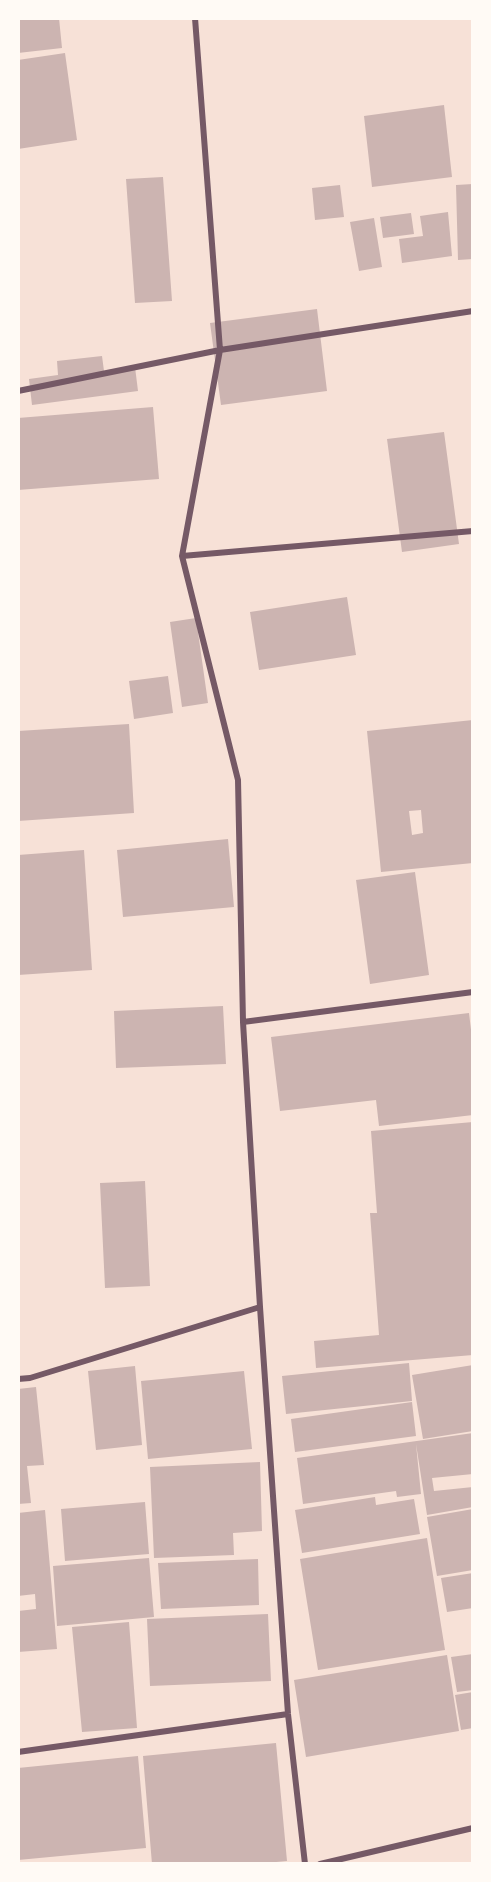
<!DOCTYPE html>
<html>
<head>
<meta charset="utf-8">
<style>
	body { margin:0 }
	#map { position:relative; width:491px; height:1882px; overflow:hidden; background:#f7e1d7; font-family:"Times New Roman",serif }
	canvas { display:block }
	.frame { position:absolute; inset:0; border:20px solid #fffaf5; pointer-events:none }
</style>
</head>
<body>
<div id="map">
<canvas width="491" height="1882"></canvas>
<div class="frame"></div>
</div>
<script>
const ctx = document.querySelector('canvas').getContext('2d');
ctx.lineJoin = 'round';
function fill(path, color) { ctx.fillStyle = color; ctx.fill(path, 'evenodd'); }
function trace(path, color, width, dash) { ctx.strokeStyle = color; ctx.lineWidth = width; ctx.lineCap = dash ? 'butt' : 'round'; ctx.setLineDash(dash || []); ctx.stroke(path); }
fill(new Path2D(`
	M18,18H59L62,48L18,53Z
	M65,53L77,140L18,149V60Z
	M444,105L452,177L372,187L364,116Z
	M163,177L172,301L135,303L126,179Z
	M473,184V259L458,260L456,185Z
	M340,185L344,217L315,220L312,188Z
	M448,212L452,256L402,263L399,239L423,236L420,216Z
	M411,213L414,234L383,238L380,217Z
	M374,218L382,267L359,271L350,222Z
	M317,309L327,391L221,405L210,323Z
	M102,356L104,371L135,367L138,391L32,405L29,379L58,375L57,361Z
	M153,407L159,479L18,490V418Z
	M444,432L459,544L402,552L387,439Z
	M347,597L356,655L259,670L250,612Z
	M196,618L208,703L182,707L170,622Z
	M168,676L173,713L134,719L129,681Z
	M473,720V863L381,872L367,731ZM421,810L423,833L412,835L409,811Z
	M129,724L134,813L18,821V731Z
	M228,839L234,907L123,917L117,850Z
	M84,850L92,970L18,975V855Z
	M415,872L429,975L370,984L356,880Z
	M223,1006L226,1064L116,1068L114,1011Z
	M469,1013L473,1046V1115L379,1126L376,1100L280,1111L271,1037Z
	M473,1122V1355L316,1368L314,1341L379,1335L370,1213H377L371,1131Z
	M145,1181L150,1286L105,1288L100,1183Z
	M409,1363L412,1401L286,1414L282,1376Z
	M473,1365V1431L423,1439L412,1375Z
	M135,1366L142,1445L96,1450L88,1371Z
	M244,1371L252,1449L148,1459L141,1381Z
	M36,1387L44,1465L27,1466L31,1503L18,1504V1389Z
	M412,1402L416,1436L295,1452L291,1419Z
	M473,1433V1474L432,1478L434,1491L473,1487V1507L427,1515L416,1444L421,1494L397,1497L396,1491L303,1504L297,1458Z
	M260,1462L262,1531L233,1533L234,1555L154,1558L150,1467Z
	M375,1497L376,1505L414,1499L420,1534L302,1553L295,1510Z
	M145,1502L149,1554L65,1561L61,1509Z
	M473,1509V1570L437,1576L427,1517Z
	M45,1510L57,1649L18,1652V1611L36,1609L35,1594L18,1596V1513Z
	M427,1538L445,1650L318,1670L300,1559Z
	M149,1558L154,1617L57,1626L53,1566Z
	M258,1559L259,1605L161,1609L158,1563Z
	M473,1573V1608L447,1612L441,1578Z
	M268,1614L271,1681L150,1686L147,1619Z
	M129,1622L137,1728L82,1732L72,1627Z
	M473,1654V1690L457,1692L451,1657Z
	M447,1655L459,1731L306,1757L294,1680Z
	M473,1692V1728L461,1730L455,1695Z
	M276,1743L287,1861L255,1864H152L143,1756Z
	M138,1756L146,1848L18,1860V1768Z`), '#ccb4b1');
trace(new Path2D(`
	M195,18L220,350L182,556L238,780L243,1022L260,1307L288,1714L305,1864
	M18,391L220,350L473,311
	M182,556L473,531
	M243,1022L473,992
	M18,1379L30,1378L260,1307
	M18,1752L288,1714
	M320,1864L473,1828`), '#755966', 6);
</script>
</body>
</html>
